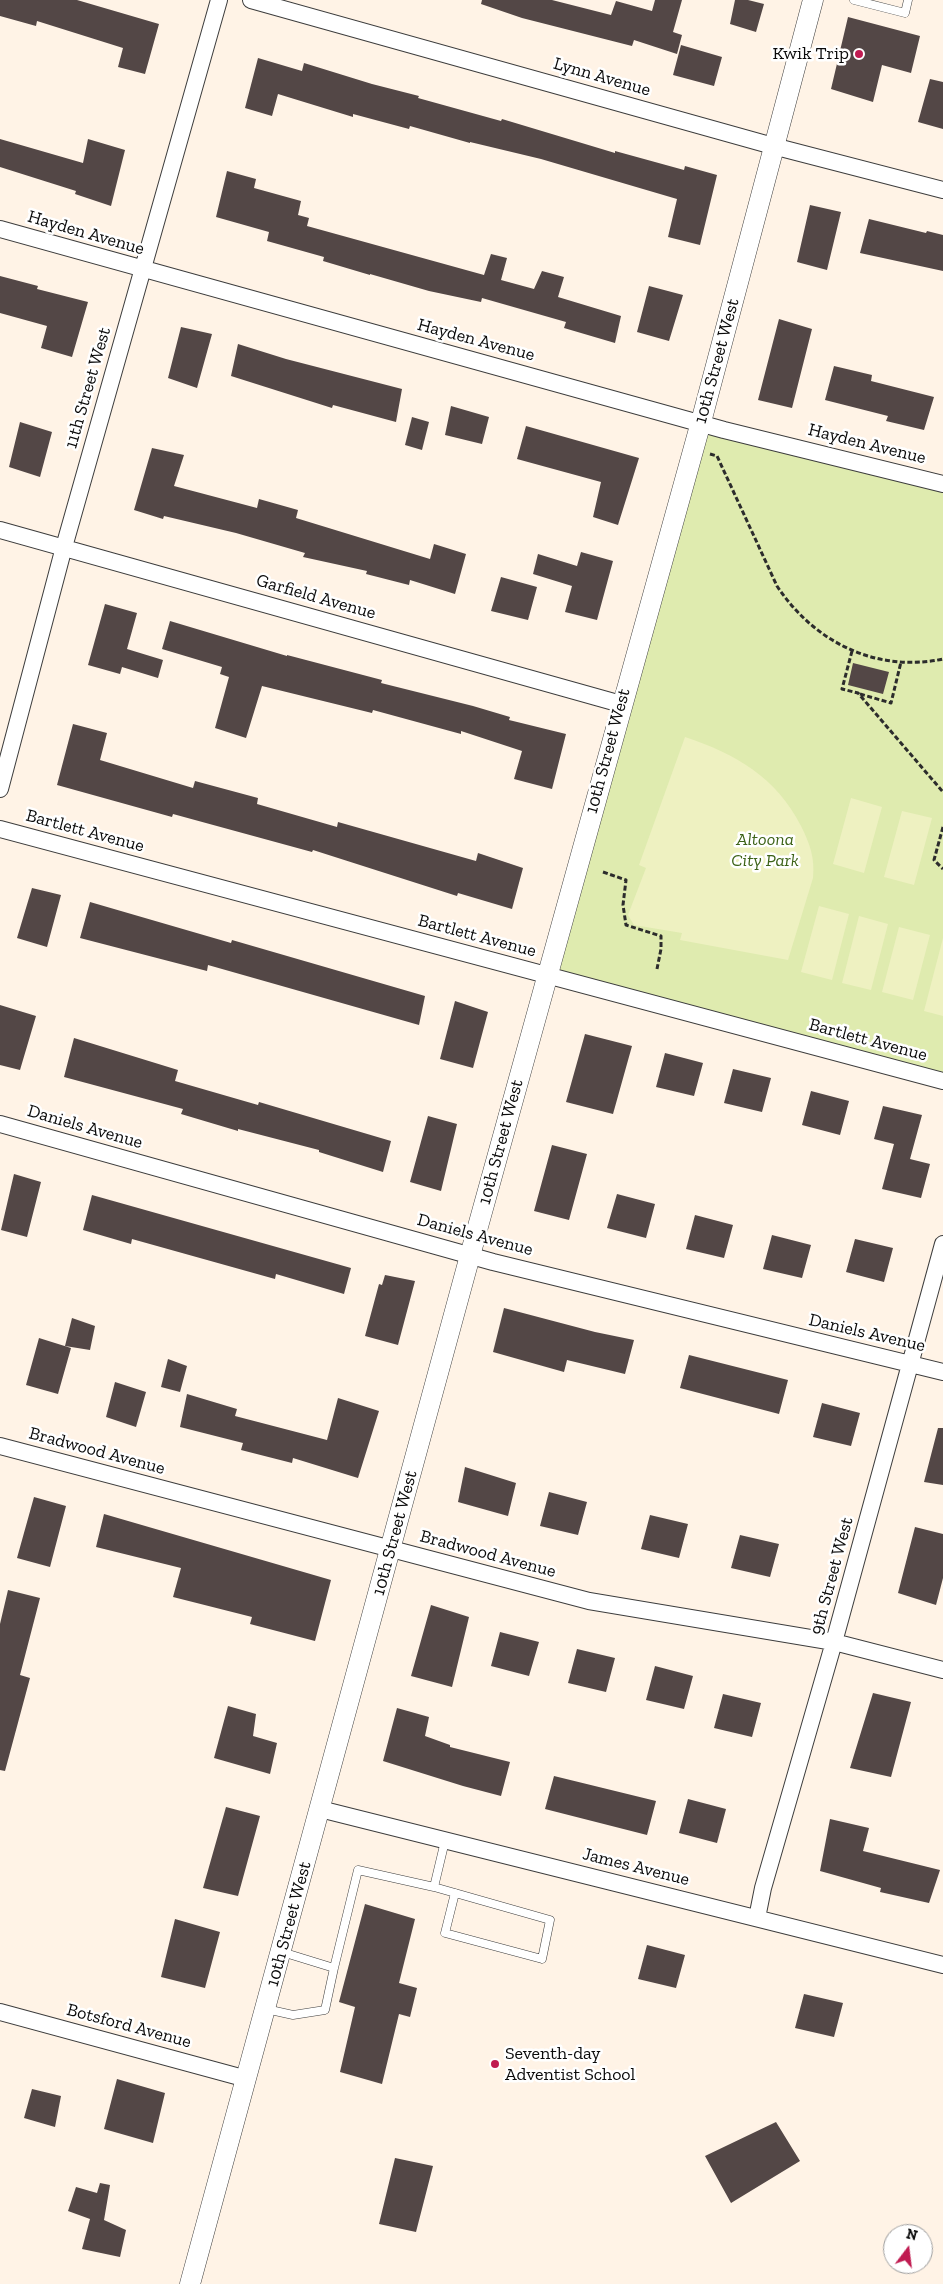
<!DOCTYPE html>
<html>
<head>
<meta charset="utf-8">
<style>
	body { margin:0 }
	#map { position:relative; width:943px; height:2284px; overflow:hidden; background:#fff3e6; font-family:"Zilla Slab",serif }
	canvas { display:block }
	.north { position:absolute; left:883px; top:2224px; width:50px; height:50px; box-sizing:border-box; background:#fff; border:1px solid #9d9d9d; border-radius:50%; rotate:15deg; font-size:14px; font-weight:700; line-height:20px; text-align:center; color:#0a0a0a }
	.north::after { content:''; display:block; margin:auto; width:18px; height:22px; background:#c01b51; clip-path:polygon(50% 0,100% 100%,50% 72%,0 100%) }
</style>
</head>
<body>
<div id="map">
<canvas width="943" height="2284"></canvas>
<div class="north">N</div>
</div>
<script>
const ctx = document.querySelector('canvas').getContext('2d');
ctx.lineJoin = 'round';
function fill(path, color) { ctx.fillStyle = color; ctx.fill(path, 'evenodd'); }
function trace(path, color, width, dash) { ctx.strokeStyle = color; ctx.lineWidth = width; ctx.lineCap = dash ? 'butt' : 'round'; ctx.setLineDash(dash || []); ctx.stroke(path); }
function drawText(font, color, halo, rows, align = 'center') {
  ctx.font = font + ' "Zilla Slab",serif'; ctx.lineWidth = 5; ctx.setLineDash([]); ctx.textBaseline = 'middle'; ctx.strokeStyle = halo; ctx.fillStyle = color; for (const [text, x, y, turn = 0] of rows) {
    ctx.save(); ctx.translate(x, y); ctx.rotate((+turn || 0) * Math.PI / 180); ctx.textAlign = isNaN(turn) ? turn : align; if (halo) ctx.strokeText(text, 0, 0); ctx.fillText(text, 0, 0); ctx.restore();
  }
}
fill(new Path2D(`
	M701,422L943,484V1081L547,975Z`), '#dfebaf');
fill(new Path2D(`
	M685,737C736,754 776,777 801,826C810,844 815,858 813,878L788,960L680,940L682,933L634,925L628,915L646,868L639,865Z
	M851,798L882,807L864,873L833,864Z
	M902,811L932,818L914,885L884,877Z
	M819,906L849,914L832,980L801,972Z
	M859,916L888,924L871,990L842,983Z
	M899,927L930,935L913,1000L882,992Z
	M943,938V1016L924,1011Z`), '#eef1c1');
fill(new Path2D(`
	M0,0H77L159,24L145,74L118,67L123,48L37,21L36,26L0,16Z
	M482,0H552L611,15L616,1L652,11L655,0H682L673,32L682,35L677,54L634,40L632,46L522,18L481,4Z
	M735,0H748L764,4L756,32L730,24Z
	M848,17L920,36L911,73L882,65L873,102L831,89Z
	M681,45L722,57L714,86L673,75Z
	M258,58L302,71L304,63L372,84L419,96L418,98L501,121L502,119L615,153V151L684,170L685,166L717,175L700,245L668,237L677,199L541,159L470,142V143L410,126L409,129L353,114V117L278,94L272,116L245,108Z
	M930,79L943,82V129L918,122Z
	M0,139L83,163L88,139L125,150L111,206L75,194L76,191L0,167Z
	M227,171L256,179L254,188L301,201L298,215L309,218L307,226L484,275L491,254L507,258L501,280L534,289L542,271L564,277L558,297L621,316L615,343L564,328L566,322L482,298L481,302L429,291L370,274V275L323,261L324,257L267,241L269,232L216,217Z
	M810,205L841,212L827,270L797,262Z
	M869,219L926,233L927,231L943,235V271L860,253Z
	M0,276L38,286L37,289L88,302L72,357L41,348L47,326L0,313Z
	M649,286L683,295L669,341L637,332Z
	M779,319L812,329L792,408L758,400Z
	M181,327L212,334L197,388L168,378Z
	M238,344L286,359L402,389L396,422L333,405L332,408L231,376Z
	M834,366L872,375L871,381L934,397L924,430L886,421L888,416L825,400Z
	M451,406L489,417L482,444L445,435Z
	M412,417L429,422L422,450L405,445Z
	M20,422L52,432L40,477L9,467Z
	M526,426L639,458L618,525L593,517L601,482L517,459Z
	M152,448L184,455L174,486L257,508L259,499L298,510L296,518L430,559L434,544L466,554L455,594L410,580L409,585L366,574L367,571L303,557L305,553L236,533L164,516L163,519L134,510Z
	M581,552L613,561L597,620L565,612L572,586L533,574L538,554L577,566Z
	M501,577L537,587L528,620L491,611Z
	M105,604L137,613L127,649L163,660L158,678L122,667L120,674L88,665Z
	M170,621L287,656V655L382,680L381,683L473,706L510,717L509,720L566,734L552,789L514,779L522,751L461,731V734L373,710L372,713L262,686L246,738L215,728L229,677L220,674L222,667L162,649Z
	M853,663L889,672L883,694L848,685Z
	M73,724L107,733L100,760L193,788L195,781L258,798L257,804L337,827L338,822L476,861L478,853L523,868L512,909L458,893L457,896L313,850L312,852L173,814L172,817L57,785Z
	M32,888L61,895L47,947L17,938Z
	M90,902L231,943L232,940L425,996L419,1025L208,965L207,971L80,938Z
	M455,1001L488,1012L473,1068L440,1059Z
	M0,1005L36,1016L20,1070L0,1065Z
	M585,1034L632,1046L613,1114L566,1102Z
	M74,1038L178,1070L175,1081L258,1105L259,1102L391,1141L383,1172L319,1152V1150L238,1129V1131L181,1114L183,1109L64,1077Z
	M665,1053L703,1063L694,1096L656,1087Z
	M733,1069L771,1078L762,1112L724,1103Z
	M811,1091L849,1101L840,1135L802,1125Z
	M883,1106L922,1115L910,1159L930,1164L921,1198L882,1189L894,1144L874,1139Z
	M428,1116L457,1124L441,1191L410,1182Z
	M552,1145L587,1154L569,1220L534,1211Z
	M14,1174L41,1182L27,1237L1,1230Z
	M617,1194L655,1204L646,1238L607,1228Z
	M92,1195L351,1268L344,1294L276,1274L275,1279L132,1239L131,1244L83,1230Z
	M695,1215L733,1225L724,1258L686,1249Z
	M772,1235L811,1245L802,1278L763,1269Z
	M855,1239L893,1248L884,1282L846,1272Z
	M385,1275L415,1281L398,1345L365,1336L379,1284L382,1285Z
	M504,1308L595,1332L634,1340L625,1374L567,1360L564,1372L493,1352Z
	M72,1318L95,1326L90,1350L65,1346Z
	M39,1338L71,1348L58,1394L26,1385Z
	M689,1355L788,1380L779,1414L680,1388Z
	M168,1359L187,1366L180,1392L161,1387Z
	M115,1382L146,1392L136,1427L106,1417Z
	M187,1394L237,1409L235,1416L327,1440L338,1398L379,1411L358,1478L293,1458L292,1463L241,1450L243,1443L180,1427Z
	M822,1403L860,1413L851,1446L813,1437Z
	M938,1428H943V1485L924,1482Z
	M465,1467L516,1483L508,1516L458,1502Z
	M549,1492L587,1502L578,1535L540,1526Z
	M34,1497L66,1506L50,1567L17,1558Z
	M104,1514L331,1580L315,1641L250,1624L252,1617L173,1597L181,1568L96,1547Z
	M650,1515L688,1524L679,1558L641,1549Z
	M915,1527L943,1534V1578L936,1605L898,1593Z
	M740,1535L779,1544L770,1577L731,1568Z
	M8,1590L40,1598L20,1675L30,1678L5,1771L0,1770V1624Z
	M431,1605L469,1617L452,1687L411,1676Z
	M500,1632L539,1642L529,1676L491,1666Z
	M577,1649L615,1658L606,1692L568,1683Z
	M655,1666L693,1676L684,1709L646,1700Z
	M873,1693L911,1702L891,1777L850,1768Z
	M723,1694L761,1703L752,1737L714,1728Z
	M228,1706L256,1714L253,1736L277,1743L270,1774L214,1758Z
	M397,1708L429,1717L425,1736L450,1745V1747L510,1762L501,1796L463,1786L383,1761Z
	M554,1776L656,1801L647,1835L545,1809Z
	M688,1799L726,1809L717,1843L679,1833Z
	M226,1807L260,1816L238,1896L203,1888Z
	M830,1819L869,1828L863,1851L940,1870L929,1903L880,1892L881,1888L820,1871Z
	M365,1904L415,1919L399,1983L417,1988L410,2017L399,2014L382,2084L340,2072L355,2007L339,2002Z
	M175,1919L220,1932L205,1988L161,1977Z
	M647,1945L685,1955L676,1988L638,1979Z
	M804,1994L843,2003L834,2037L795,2028Z
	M117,2079L165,2093L153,2143L104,2129Z
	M32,2089L61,2096L55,2127L24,2118Z
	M776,2122L800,2161L731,2203L705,2156Z
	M395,2158L433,2166L416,2232L379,2224Z
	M100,2183L110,2185L104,2220L126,2230L120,2257L82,2249L90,2219L68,2211L76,2187L97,2193Z`), '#534746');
const service = new Path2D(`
	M854,0L905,13L908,0
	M434,1887L550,1920L542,1959L445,1933L455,1893
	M334,1968L358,1870L434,1887L445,1841
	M266,2009L293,2015L325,2010L334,1968L282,1952`);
const minor = new Path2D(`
	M251,0L773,146L943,190
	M0,229L724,430L943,484
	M0,530L621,704
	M0,789L64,547L219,0
	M0,829L943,1081
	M0,1124L493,1262L943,1372
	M0,1446L589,1601L834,1642L943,1670
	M320,1809L943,1965
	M757,1918L763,1888L834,1642L943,1244
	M0,2012L247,2079`);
const tertiary = new Path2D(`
	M190,2284L477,1230L701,422L813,0`);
trace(service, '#3d3d3d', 9);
trace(minor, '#3d3d3d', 18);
trace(tertiary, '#3d3d3d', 21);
trace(new Path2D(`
	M710,454L717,456L777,586C814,642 876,673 943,659
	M852,651L842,689L858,693L943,792
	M860,694L891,703L901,662
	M943,827L934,860L943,869
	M603,872L626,880L623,905L626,925L661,936V949L657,969`), '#2c2c2c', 3, [5, 2.5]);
trace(service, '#fff', 8);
trace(minor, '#fff', 16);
trace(tertiary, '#fff', 20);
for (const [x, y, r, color] of [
	[859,54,5,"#c01b51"],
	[495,2064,5,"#c01b51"]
]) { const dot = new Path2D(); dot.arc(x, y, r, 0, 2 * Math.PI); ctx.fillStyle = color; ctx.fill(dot); trace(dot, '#fff', 2); }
drawText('18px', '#0a0a0a', '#fff', [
	["Kwik Trip",849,54],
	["Seventh-day",505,2054,"left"],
	["Adventist School",505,2075,"left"]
], 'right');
drawText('18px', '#0a0a0a', '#fff', [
	["Lynn Avenue",602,77,16],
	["Hayden Avenue",86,233,16],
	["Hayden Avenue",476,340,15],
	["10th Street West",717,361,-75],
	["11th Street West",88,388,-74],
	["Hayden Avenue",867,444,14],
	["Garfield Avenue",316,597,16],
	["10th Street West",608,751,-75],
	["Bartlett Avenue",85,831,15],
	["Bartlett Avenue",477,936,15],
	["Bartlett Avenue",868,1040,15],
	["Daniels Avenue",85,1127,16],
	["10th Street West",501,1142,-75],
	["Daniels Avenue",475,1235,15],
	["Daniels Avenue",867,1333,13],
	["Bradwood Avenue",97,1451,15],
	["10th Street West",395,1533,-75],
	["Bradwood Avenue",488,1554,15],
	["9th Street West",832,1576,-75],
	["James Avenue",636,1867,14],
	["10th Street West",289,1924,-75],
	["Botsford Avenue",129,2026,15]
]);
drawText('italic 18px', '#3d6318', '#fff', [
	["Altoona",765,840],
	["City Park",765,861]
]);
</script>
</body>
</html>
